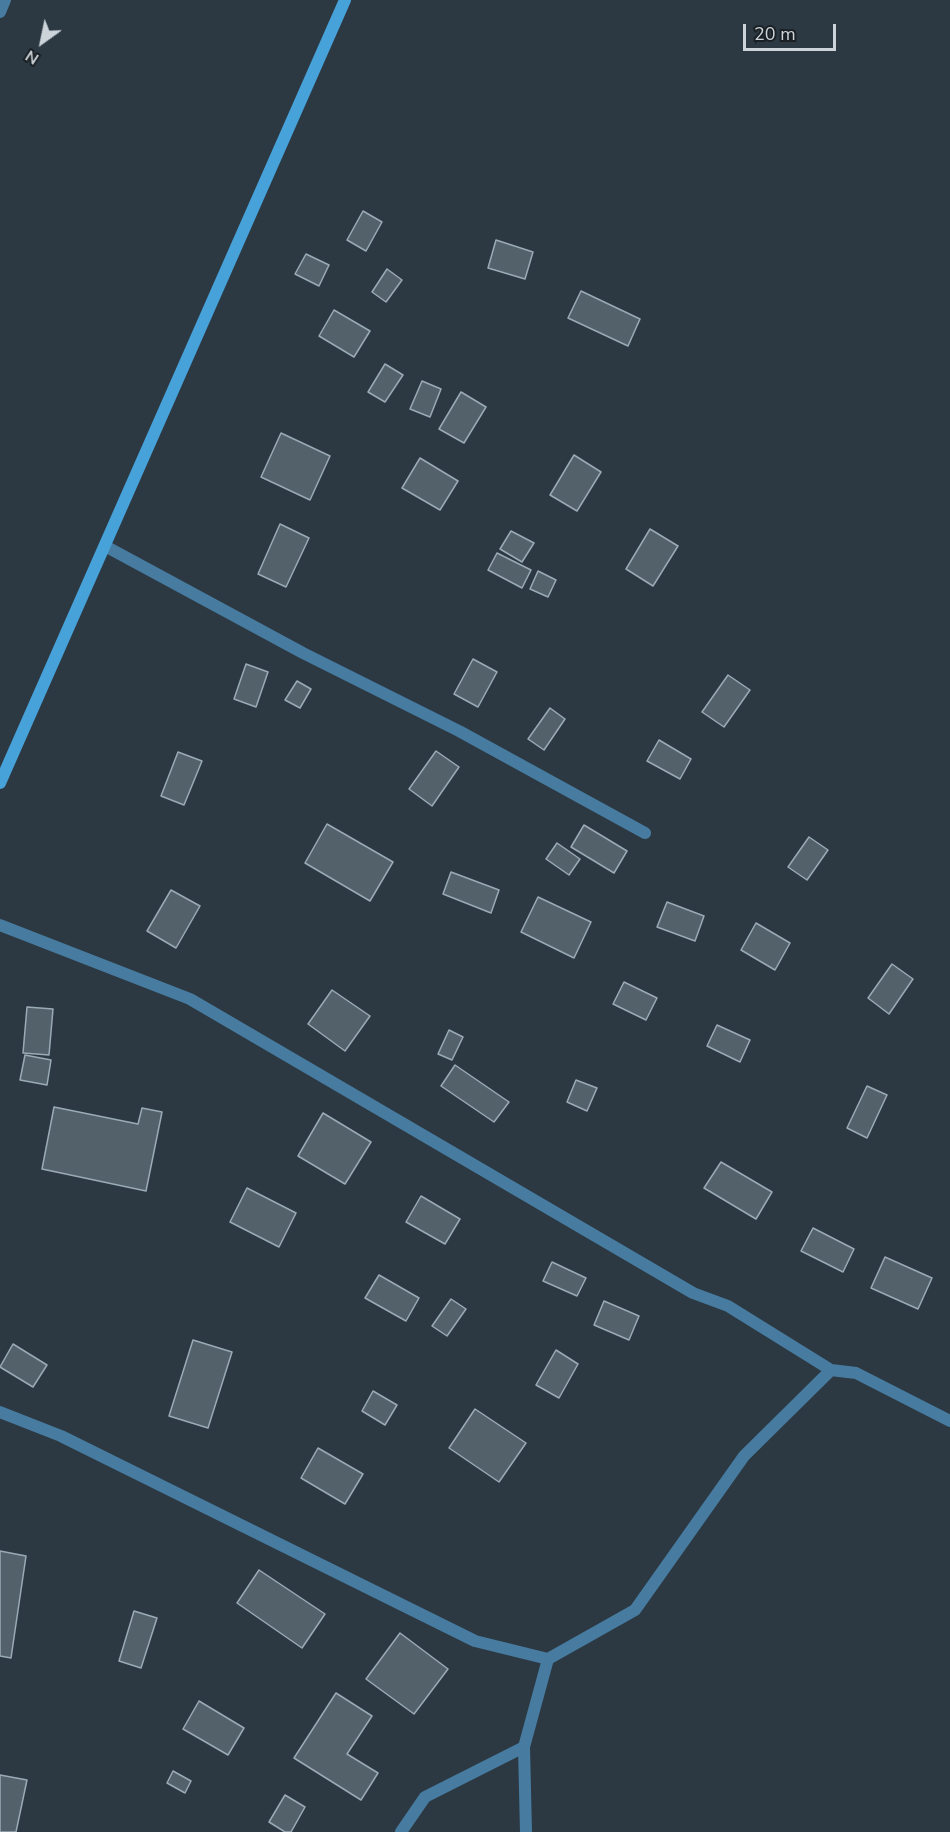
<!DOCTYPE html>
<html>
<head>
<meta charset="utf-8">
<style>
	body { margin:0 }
	#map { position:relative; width:950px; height:1832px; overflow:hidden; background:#2c3943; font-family:"Nunito Sans",sans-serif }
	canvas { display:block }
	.north { position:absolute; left:12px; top:12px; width:60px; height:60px; -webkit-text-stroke:4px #1a2024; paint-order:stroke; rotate:213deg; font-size:16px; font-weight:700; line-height:24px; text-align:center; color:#ccd4da }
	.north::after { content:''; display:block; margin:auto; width:21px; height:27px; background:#ccd4da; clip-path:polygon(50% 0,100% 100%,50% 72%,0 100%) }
	.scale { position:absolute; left:743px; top:24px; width:93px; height:27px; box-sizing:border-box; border:3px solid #ccd4da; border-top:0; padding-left:8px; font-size:18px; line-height:21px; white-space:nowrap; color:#ccd4da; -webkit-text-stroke:4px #1a2024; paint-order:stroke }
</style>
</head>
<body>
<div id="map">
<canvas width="950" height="1832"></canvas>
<div class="north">N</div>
<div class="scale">20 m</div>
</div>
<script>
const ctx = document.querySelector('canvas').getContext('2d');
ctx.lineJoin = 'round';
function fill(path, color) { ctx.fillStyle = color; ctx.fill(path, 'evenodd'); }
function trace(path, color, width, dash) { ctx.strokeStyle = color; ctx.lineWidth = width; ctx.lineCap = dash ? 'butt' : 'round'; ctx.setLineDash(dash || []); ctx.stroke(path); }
const building = new Path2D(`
	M363,211L382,222L366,251L347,240Z
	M496,240L533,252L525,279L488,268Z
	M306,254L329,265L319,286L295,274Z
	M387,269L402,280L386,302L372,292Z
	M581,291L640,319L628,346L568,318Z
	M334,310L370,331L354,357L319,336Z
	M385,364L403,375L385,402L368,392Z
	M422,381L441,389L430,417L410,409Z
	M461,392L486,407L464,443L439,429Z
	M281,433L330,456L310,500L261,477Z
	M574,455L601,472L577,511L550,495Z
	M420,458L458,481L440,510L402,488Z
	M280,524L309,538L286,587L258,574Z
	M650,529L678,546L653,586L626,569Z
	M511,531L534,543L522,562L500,549Z
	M497,553L531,570L522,588L488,570Z
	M538,571L556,580L548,597L530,589Z
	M473,659L497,672L478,707L454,694Z
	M246,664L268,672L256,707L234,699Z
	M728,675L750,690L724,727L702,712Z
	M297,681L311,689L300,708L285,700Z
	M550,708L565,719L544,750L528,739Z
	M659,740L691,759L680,779L647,761Z
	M436,751L459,767L432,806L409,789Z
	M178,752L202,761L184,805L161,796Z
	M327,824L393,862L370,901L305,863Z
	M584,825L627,851L614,873L571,847Z
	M809,837L828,850L807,880L788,867Z
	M557,843L580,859L569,875L546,859Z
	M451,872L499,890L491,913L443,894Z
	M171,890L200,906L176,948L147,931Z
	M538,897L591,922L574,958L521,932Z
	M667,902L704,916L695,941L657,927Z
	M756,923L790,943L775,970L741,950Z
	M892,964L913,979L889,1014L868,998Z
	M624,982L657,998L646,1020L613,1004Z
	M332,990L370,1016L345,1051L308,1024Z
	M27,1007L53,1009L49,1055L23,1053Z
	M717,1025L750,1040L740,1062L707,1046Z
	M449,1030L463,1037L452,1060L438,1054Z
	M25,1055L51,1060L47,1085L20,1080Z
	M455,1065L509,1102L494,1122L441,1086Z
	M576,1080L597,1088L587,1111L567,1102Z
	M867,1086L887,1095L867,1138L847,1128Z
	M54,1107L138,1124L142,1108L162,1112L146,1191L42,1169Z
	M323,1113L371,1142L345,1184L298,1156Z
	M721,1162L772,1192L756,1219L704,1188Z
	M247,1188L296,1213L279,1247L230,1222Z
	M421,1196L460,1219L445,1244L406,1222Z
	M813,1228L854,1249L843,1272L801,1251Z
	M885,1257L932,1278L918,1309L871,1288Z
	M552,1262L586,1278L577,1296L543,1281Z
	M379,1275L419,1298L406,1321L365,1298Z
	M451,1299L466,1309L447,1336L432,1326Z
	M604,1301L639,1316L629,1340L594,1325Z
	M193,1340L232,1352L208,1428L169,1416Z
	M13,1344L47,1365L33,1387L0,1367Z
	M556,1350L578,1364L559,1398L536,1385Z
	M373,1391L397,1405L385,1425L362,1411Z
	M475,1409L526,1443L499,1482L449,1448Z
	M318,1448L363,1474L345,1504L301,1478Z
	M0,1551L26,1556L11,1658L0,1656Z
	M259,1570L325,1614L302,1648L237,1603Z
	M134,1611L157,1618L141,1668L119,1661Z
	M400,1633L448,1669L414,1714L366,1679Z
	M336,1693L372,1716L347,1754L378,1773L361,1800L294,1758Z
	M199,1701L244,1728L228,1755L183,1729Z
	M173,1771L191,1781L185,1793L167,1783Z
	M0,1775L27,1780L16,1832H0Z
	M285,1795L305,1807L291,1832H285L269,1822Z`);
fill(building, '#53616b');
trace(building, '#9babb6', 1.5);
trace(new Path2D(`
	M0,12L5,0
	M105,546L303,653L459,731L645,833
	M0,925L190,999L693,1293L728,1306L831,1370L856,1373L950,1421
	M0,1412L61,1436L475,1641L548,1659L635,1610L744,1456L831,1370
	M401,1832L425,1797L524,1747
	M526,1832L524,1747L548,1659`), '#477ca0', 12);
trace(new Path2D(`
	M0,783L345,0`), '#48a2da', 12);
</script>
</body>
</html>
